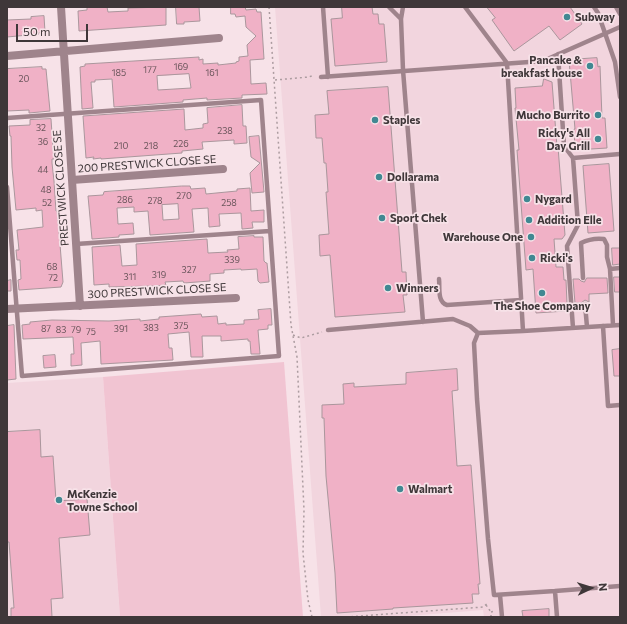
<!DOCTYPE html>
<html>
<head>
<meta charset="utf-8">
<style>
	body { margin:0 }
	#map { position:relative; width:627px; height:624px; overflow:hidden; background:#f7e2e8; font-family:Commissioner,sans-serif }
	canvas { display:block }
	.frame { position:absolute; inset:0; border:8px solid #3f3739; pointer-events:none }
	.north { position:absolute; left:571px; top:568px; width:40px; height:40px; -webkit-text-stroke:3px #f7e2e8; paint-order:stroke; rotate:86deg; font-size:11px; font-weight:700; line-height:16px; text-align:center; color:#3f3739 }
	.north::after { content:''; display:block; margin:auto; width:14px; height:18px; background:#3f3739; clip-path:polygon(50% 0,100% 100%,50% 72%,0 100%) }
	.scale { position:absolute; left:16px; top:24px; width:72px; height:18px; box-sizing:border-box; border:2px solid #3f3739; border-top:0; padding-left:5px; font-size:12px; line-height:14px; white-space:nowrap; color:#3f3739; -webkit-text-stroke:3px #f7e2e8; paint-order:stroke }
</style>
</head>
<body>
<div id="map">
<canvas width="627" height="624"></canvas>
<div class="frame"></div>
<div class="north">N</div>
<div class="scale">50 m</div>
</div>
<script>
const ctx = document.querySelector('canvas').getContext('2d');
ctx.lineJoin = 'round';
function fill(path, color) { ctx.fillStyle = color; ctx.fill(path, 'evenodd'); }
function trace(path, color, width, dash) { ctx.strokeStyle = color; ctx.lineWidth = width; ctx.lineCap = dash ? 'butt' : 'round'; ctx.setLineDash(dash || []); ctx.stroke(path); }
function drawText(font, color, halo, rows, align = 'center') {
  ctx.font = font + ' Commissioner,sans-serif'; ctx.lineWidth = 3.5; ctx.setLineDash([]); ctx.textBaseline = 'middle'; ctx.strokeStyle = halo; ctx.fillStyle = color; for (const [text, x, y, turn = 0] of rows) {
    ctx.save(); ctx.translate(x, y); ctx.rotate((+turn || 0) * Math.PI / 180); ctx.textAlign = isNaN(turn) ? turn : align; if (halo) ctx.strokeText(text, 0, 0); ctx.fillText(text, 0, 0); ctx.restore();
  }
}
fill(new Path2D(`
	M275,7H620V617H484L483,610L396,617H321Z
	M103,377L120,617H7V383Z`), '#f2d5de');
fill(new Path2D(`
	M284,362L303,617H120L103,377Z`), '#f1c4d2');
const building = new Path2D(`
	M93,7H107L108,12L128,11V8L166,7V25L79,31L78,11L87,10V8Z
	M176,7H199L200,21L184,22V24H177Z
	M231,7H245L246,10L256,9L257,12H261L264,59L250,60L251,84L266,83L267,94L242,95V98L207,100V98L183,100V102L114,107L112,79L95,80V82H91L93,108L82,109L80,67L85,66V64L199,57V60L203,59V64L218,63V65L236,63V62L239,61V57L248,56L247,45L256,36L246,27L245,16L236,17L235,14H231ZM189,74L191,88L158,90L157,76Z
	M342,7H372L373,14H378L379,24H384L387,62L335,66L331,19L342,18Z
	M487,7H570L582,24L560,40L549,26L514,51L492,20L495,18Z
	M44,16L45,32L38,33L39,34L7,37V20L31,19V17Z
	M597,58L598,67L600,66L602,118H605L607,148L575,150L574,129H575L569,60Z
	M42,67V69H46L50,111L29,113V110L7,111V69Z
	M544,79L552,82L557,147H558L565,235L562,239H554L556,267H563L564,280H566L567,304H565L566,311L536,313L533,269L526,270L517,150H519L515,108H516L515,88L542,86Z
	M388,87L402,272H406L407,295H403L405,312L335,317L330,255L320,256L319,235L329,234L326,192H328L326,163H324L322,138H316L315,115L329,114L327,91Z
	M242,105L243,126H246L247,143L234,144V140L202,142L203,149L182,151V153L101,159V158L93,159L94,157L86,158L83,116L184,109L185,130L203,128V124L208,123L207,108Z
	M51,119L53,148L54,159H52V163L54,181L56,211H57L58,219L63,282L61,287L19,290L18,280L21,279L20,260H17L16,250H19L17,230L43,227L42,210L36,211V208L16,210L12,167L11,136H10L9,126L30,125V120Z
	M259,136L264,192L252,193L250,173L260,163L251,157L249,137Z
	M609,164L614,231L588,233L583,166Z
	M182,186H190L191,189L205,188L206,194L237,191V189L250,188L251,211L264,210V222H252L253,228L242,229L241,213L219,214L220,226L209,227L208,208L192,209L194,232L150,235L148,211L134,212V207L117,208L118,224L133,223L134,234L119,235V237L92,239L88,196L103,195L104,192ZM178,204L179,219L163,220L162,205Z
	M254,236V237H263L264,261L266,263H267L269,282L260,283L258,281L257,269L241,270V269L224,270V273L210,274V281L184,283L183,281L165,282L166,285L154,286L109,287V284L94,285L92,247L120,245L122,266L137,265L136,244L207,239L208,253L228,252L227,250L239,249L238,237Z
	M612,248H620V264L613,265Z
	M614,277H620V292H615Z
	M587,278H607L608,293L589,294V302L585,300L581,303H575L573,279H579L581,281L584,282Z
	M11,280V291H7V281Z
	M271,309L272,325H268V329L258,330L260,354H251L250,341H248V339L221,341V336H202L203,357H191L189,332L168,334L169,348H172L173,360L101,364L100,341L81,343L82,365L71,366V354H74L73,337L23,339L22,325L30,324V322L52,320L109,321L140,319V321L159,319V317L201,314L202,317L217,316L218,324L226,323V325L244,324V320L259,319L258,310Z
	M14,325L16,379L7,380V326Z
	M620,349V376H614L612,350Z
	M55,355L56,367L44,368L43,356Z
	M457,369L458,390L452,391L457,466L471,465L480,584H478L479,594H472L473,603L393,608V609L337,613L335,573L326,476L324,418H322V405L344,404L343,384L354,383V387L406,384V373Z
	M40,430L41,457L53,456L56,501L87,499L90,535L59,538L63,598L51,599L52,617H11V608H14L9,542H7V432Z
	M549,609V617H523L522,611Z`);
fill(building, '#f0b1c6');
trace(building, '#aa969c', 1);
trace(new Path2D(`
	M269,7L291,325L297,357L304,510L303,553L308,600L312,617
	M275,80L309,77L314,75
	M293,335L301,338L322,332
	M486,605L491,612
	M346,617L483,607L488,603
	M491,617V612L495,611`), '#ac9ca0', 1.5, [2, 3]);
trace(new Path2D(`
	M323,7L328,77
	M389,7L401,19
	M403,7L401,19L403,70L423,322
	M465,7L507,63L523,331
	M594,7L598,13L615,62L620,97
	M616,7L620,14
	M558,54L564,146L573,158L578,225L567,246L573,328
	M321,77L543,61L620,27
	M7,118L261,100L279,356L22,376L7,187
	M573,158L620,154
	M76,244L270,231
	M583,278L581,243C589,239 596,238 604,239L607,245V257L610,269
	M439,279C440,288 437,302 447,305L521,300
	M585,304L587,327
	M613,325L610,269L620,268
	M603,326L608,406L620,405
	M328,330L453,319L470,326L478,333L523,331L620,325
	M478,333L474,343L477,399L488,539L494,595L555,591
	M500,595L502,617
	M557,617L555,591L620,586`), '#9f848c', 4.5);
trace(new Path2D(`
	M61,7L80,306
	M7,56L219,38
	M72,180L223,169
	M7,309L236,298`), '#9f848c', 8);
for (const [x, y, r, color] of [
	[567,17,4,"#418892"],
	[590,66,4,"#418892"],
	[598,115,4,"#418892"],
	[375,120,4,"#418892"],
	[598,139,4,"#418892"],
	[379,177,4,"#418892"],
	[527,199,4,"#418892"],
	[382,218,4,"#418892"],
	[529,220,4,"#418892"],
	[531,237,4,"#418892"],
	[532,258,4,"#418892"],
	[388,288,4,"#418892"],
	[542,293,4,"#418892"],
	[400,489,4,"#418892"],
	[59,500,4,"#418892"]
]) { const dot = new Path2D(); dot.arc(x, y, r, 0, 2 * Math.PI); ctx.fillStyle = color; ctx.fill(dot); trace(dot, '#f7e2e8', 1.5); }
drawText('9px', '#6b565c', null, [
	["169",181,67],
	["177",150,70],
	["185",119,73],
	["161",212,73],
	["20",24,79],
	["32",41,128],
	["238",225,131],
	["36",43,142],
	["226",181,144],
	["210",121,146],
	["218",151,146],
	["44",43,170],
	["48",46,190],
	["270",184,196],
	["286",125,200],
	["278",155,201],
	["52",47,203],
	["258",229,203],
	["339",232,260],
	["68",52,267],
	["327",189,270],
	["319",159,275],
	["311",130,277],
	["72",53,278],
	["375",181,326],
	["383",151,328],
	["87",46,329],
	["391",121,329],
	["83",61,330],
	["79",76,330],
	["75",91,332]
]);
drawText('bold 11px', '#3f3739', '#f7e2e8', [
	["Subway",575,17],
	["Pancake &",582,60,"right"],
	["breakfast house",582,73,"right"],
	["Mucho Burrito",590,115,"right"],
	["Staples",383,120],
	["Ricky's All",590,133,"right"],
	["Day Grill",590,146,"right"],
	["Dollarama",387,177],
	["Nygard",535,199],
	["Sport Chek",390,218],
	["Addition Elle",537,220],
	["Warehouse One",523,237,"right"],
	["Ricki's",540,258],
	["Winners",396,288],
	["The Shoe Company",542,306,"center"],
	["Walmart",408,489],
	["McKenzie",67,494],
	["Towne School",67,507]
], 'left');
drawText('11px', '#3f3739', '#f7e2e8', [
	["200 PRESTWICK CLOSE SE",147,164,-4],
	["PRESTWICK CLOSE SE",61,188,-94],
	["300 PRESTWICK CLOSE SE",157,291,-3]
]);
</script>
</body>
</html>
